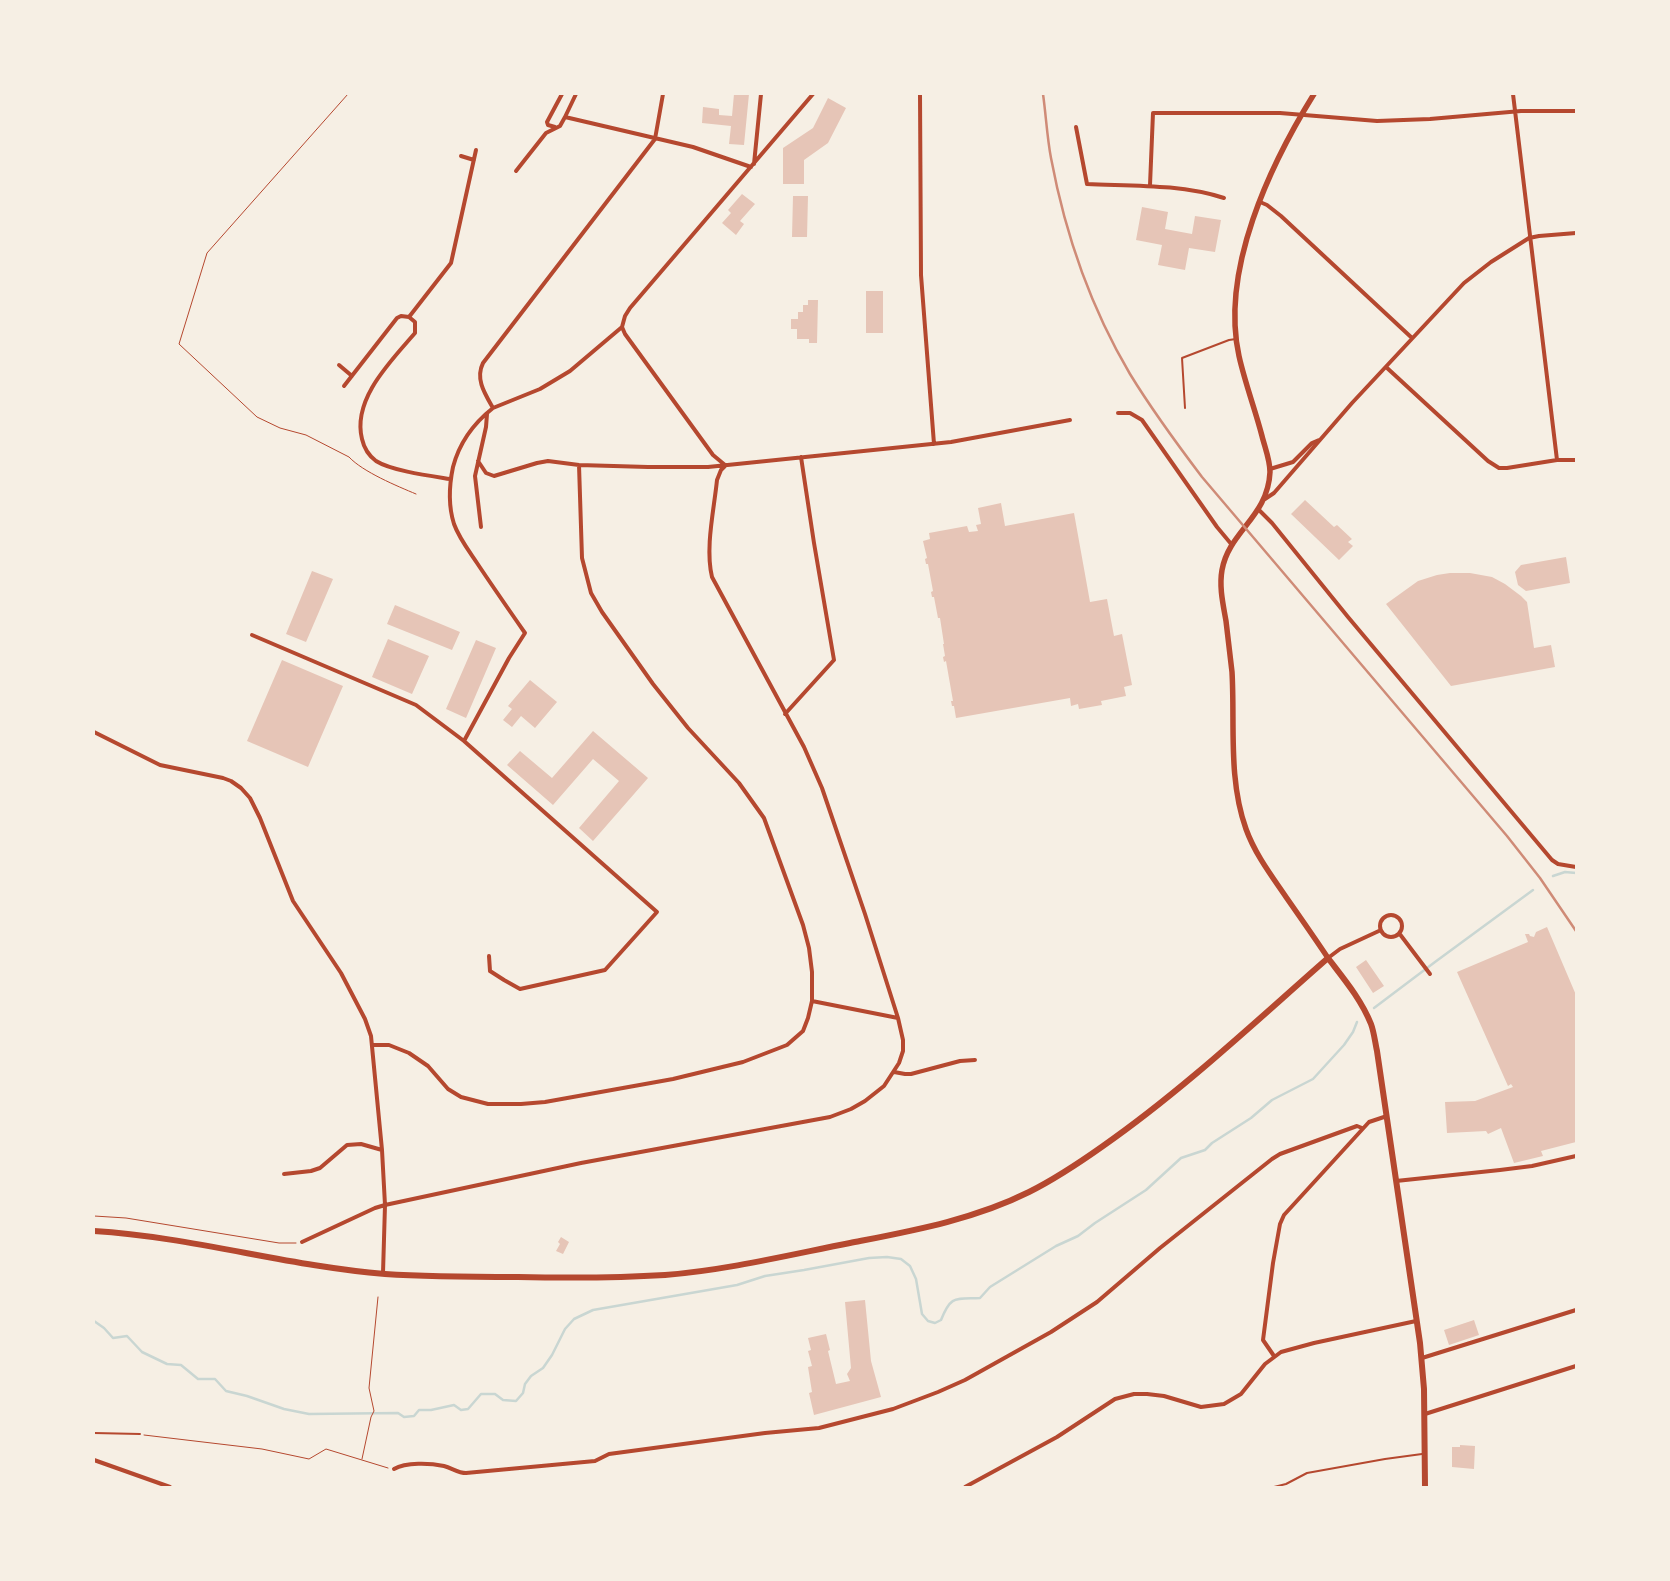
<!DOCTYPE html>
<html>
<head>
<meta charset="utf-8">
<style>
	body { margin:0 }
	#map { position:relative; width:1670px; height:1581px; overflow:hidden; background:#f6efe4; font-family:Jost,sans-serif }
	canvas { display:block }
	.frame { position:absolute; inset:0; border:95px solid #f6efe4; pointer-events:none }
</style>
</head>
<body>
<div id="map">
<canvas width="1670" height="1581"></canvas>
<div class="frame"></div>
</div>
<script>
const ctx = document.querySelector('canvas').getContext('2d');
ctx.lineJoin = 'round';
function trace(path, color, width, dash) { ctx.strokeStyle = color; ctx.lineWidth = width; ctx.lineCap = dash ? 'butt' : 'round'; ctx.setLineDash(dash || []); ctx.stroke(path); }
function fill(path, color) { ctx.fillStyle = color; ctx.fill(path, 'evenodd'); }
trace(new Path2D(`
	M1553,876L1565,872L1576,873
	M1374,1008L1435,962L1533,890
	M94,1321L104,1328L113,1338L127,1336L142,1352L167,1364L181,1365L198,1379H215L226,1391L247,1396L284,1409L309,1414L398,1413L404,1417L414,1416L419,1410H431L454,1405L461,1410L468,1409L481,1394H495L503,1400L516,1401L523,1393L525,1384L531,1376L543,1368L552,1355L565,1329L574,1319L593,1310L737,1285L765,1276L804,1270L869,1258L887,1257L901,1259L910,1266L916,1279L922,1314L928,1321L935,1323L941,1320C951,1295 955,1299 980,1298L990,1287L1056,1246L1078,1236L1095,1223L1146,1190L1181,1158L1205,1150L1212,1143L1251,1118L1272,1100L1313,1079L1344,1045L1353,1032L1357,1022`), '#c9d6d2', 2.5);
fill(new Path2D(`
	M734,94H749L744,145L729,144L731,126L702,123L703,107L719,109V115L732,116Z
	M828,98L846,108L828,143L804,160V184H783V148L813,128Z
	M742,194L755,204L740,221L744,224L736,235L722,223L731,213L728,210Z
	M793,196H808L807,237H792Z
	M1142,207L1168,212L1165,229L1192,234L1195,216L1221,220L1215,252L1189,248L1185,270L1158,265L1162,245L1136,240Z
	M866,291H883V333H866Z
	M808,300H818L817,343H809V339H797V329H791V319H798V312H803V305H808Z
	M1305,500L1334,527L1337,525L1352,539L1348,542L1353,546L1339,560L1291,514Z
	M1001,503L1005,526L1074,513L1090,602L1107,599L1114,636L1122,634L1132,685L1124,687L1126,696L1101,701L1102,705L1079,709L1078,704L1071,706L1070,698L956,718L954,706H952L951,701H953L946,661L944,662L943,657L945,656L943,644H944L940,618H938L934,597H932L931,592L933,591L928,564H926L925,559L927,558L923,541L930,539L929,533L967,526L969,532L978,531L976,525L981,524L978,508Z
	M1566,557L1570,583L1526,591L1518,585L1515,572L1521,565Z
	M312,571L333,579L306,642L286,634Z
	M1450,573H1470L1492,577L1505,584L1521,596L1527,602L1534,648L1551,645L1555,667L1451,686L1386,604L1418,581L1437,575Z
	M395,605L460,632L452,650L387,624Z
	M388,639L429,656L412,694L372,677Z
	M476,640L496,648L466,718L446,709Z
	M282,660L343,686L308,767L247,741Z
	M530,680L557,702L535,728L521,716L512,727L503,720L512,709L508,706Z
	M593,731L648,778L593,841L579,828L619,781L593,759L553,805L507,765L520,751L552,778Z
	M1547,927L1576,995V1142L1541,1151L1543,1156L1514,1163L1501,1128L1488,1134L1486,1131L1447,1133L1445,1102L1475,1101L1513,1087L1511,1084L1508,1086L1457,972L1528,942L1525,934H1529L1530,936L1534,937L1536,932Z
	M1366,960L1384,986L1373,993L1356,967Z
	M561,1237L569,1242L563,1254L556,1251L560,1244L558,1242Z
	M865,1300L871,1361L881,1397L814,1415L809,1393L812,1392L808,1367L812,1366L808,1351L811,1350L808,1338L826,1334L830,1350L828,1351L836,1384L850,1381L847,1374L851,1368L845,1302Z
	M1474,1320L1479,1335L1449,1345L1444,1330Z
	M1460,1445L1475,1446L1474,1469L1452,1467V1447H1460Z`), '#e6c5b7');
trace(new Path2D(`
	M348,94L207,253L179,344L257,417L280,428L306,435L349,457C363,472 397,486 416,494
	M94,1216L126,1218L279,1243H296
	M144,1435L262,1449L309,1459L326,1449L388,1468
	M362,1459L371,1417L374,1411L369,1388L378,1297`), '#b5482f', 1);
trace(new Path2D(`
	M1185,408L1182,358L1229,340L1236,339
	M94,1433L140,1434
	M1274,1487L1286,1484L1307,1473L1385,1459L1422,1454`), '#b5482f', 2);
trace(new Path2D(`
	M576,94L565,117L693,147L751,167
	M920,94L921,275L934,444
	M1513,94L1557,460
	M555,127L548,125L547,122L562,94
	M1076,127L1087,184C1133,186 1180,184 1224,198
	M461,156L474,160
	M754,164L761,94
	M516,171L546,133L560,126L565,117
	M1150,185L1153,113H1280L1377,121L1430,119L1521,111H1576
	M1260,202L1267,205L1281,216L1412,338
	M622,327L625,334L713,455L725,465
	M339,365L352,376
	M1386,367L1488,461L1499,468H1507L1557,460H1576
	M344,386L397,318L401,316L409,317
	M493,408C485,394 475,379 483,363L655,139L663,94
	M1118,413H1130L1142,420L1217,527L1232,545
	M478,461L486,473L494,476L537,463L548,461L579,465L648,467H708L951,442L1070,420
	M1270,469L1293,462L1312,443L1319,440
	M450,479C431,476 392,471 376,461C368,455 364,448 362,439C352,399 391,361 415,333V322L409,317L451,263L476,150
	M1265,499L1274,493L1352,403L1464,283L1491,262L1529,238L1539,236L1576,233
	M1259,510L1272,523L1348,617L1552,860L1558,864L1576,867
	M481,527L475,476L486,427L487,414
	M252,635L416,705L464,741L657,912L605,970L520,989L504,980L490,971L489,956
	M785,714L834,660L814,543L801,457
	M94,732L160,765L223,778L231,781L241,788L250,798L260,818L293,901L341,973L365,1019L371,1036L382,1150L385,1205L383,1273
	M464,741L509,658L525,633C509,610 493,587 477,563C469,551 459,538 454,524C448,505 449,486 453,467C459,444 474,423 493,408L540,389L570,371L622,327L625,316L630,308L813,94
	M1380 926a11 11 0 1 1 22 0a11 11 0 1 1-22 0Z
	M1399,933L1430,974
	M1328,958L1340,949L1381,930
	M812,1001L898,1018
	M373,1045H389L409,1053L428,1066L448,1089L461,1097L488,1104H521L545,1102L673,1079L743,1062L787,1045L803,1031L808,1018L812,1001V972L809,948L803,925L764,818L739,783L688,728L653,684L602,612L591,593L582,558L579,465
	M894,1072L905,1074H911L960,1061L975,1060
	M284,1174L311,1171L320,1168L347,1145L361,1144L382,1150
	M1396,1181L1500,1170L1532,1166L1576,1156
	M302,1242L375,1208L385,1205L581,1163L830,1117L851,1109L865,1101L884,1086L899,1063L903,1051V1040L898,1018L865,914L822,788L804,747L712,577C705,548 714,510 717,480L721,470L726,465
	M1274,1356L1263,1340L1273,1263L1280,1224L1284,1215L1369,1122L1387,1116
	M1422,1358L1576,1310
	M1425,1414L1576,1366
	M94,1460L170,1487
	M394,1469C406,1462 430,1463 444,1466C452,1468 458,1473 466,1473L595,1461L609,1454L765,1433L819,1428L893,1409L938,1392L965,1380L1051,1332L1097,1302L1160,1248L1272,1159L1280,1154L1357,1126L1362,1128
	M965,1487L1057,1437L1115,1399L1134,1394H1147L1164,1396L1201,1407L1224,1404L1241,1394L1265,1364L1281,1352L1314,1343L1416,1321`), '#b5482f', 4);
trace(new Path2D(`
	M1314,94C1270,165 1220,270 1239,356C1245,383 1255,409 1262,436C1265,448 1270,460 1270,472C1268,517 1229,531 1222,570C1219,587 1223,604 1226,621C1228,638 1230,655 1232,672C1235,724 1228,779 1246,829C1255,854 1271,875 1286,897C1300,917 1314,937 1328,958`), '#b5482f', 5.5);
trace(new Path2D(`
	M94,1231C192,1237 287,1266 385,1274C429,1277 474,1277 518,1277C567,1278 617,1278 665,1275C727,1270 789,1255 850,1243C911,1231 973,1220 1029,1192C1055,1179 1079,1163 1103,1146C1183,1090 1255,1022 1328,958C1344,979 1361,999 1371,1024C1374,1032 1375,1042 1377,1051L1420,1343L1424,1389L1425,1487`), '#b5482f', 6);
trace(new Path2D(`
	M1043,94C1046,115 1047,137 1051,158C1065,233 1091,308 1130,374C1152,410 1177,444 1202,477L1507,836L1540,878L1576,931`), '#cf8b77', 2.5);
</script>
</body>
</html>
